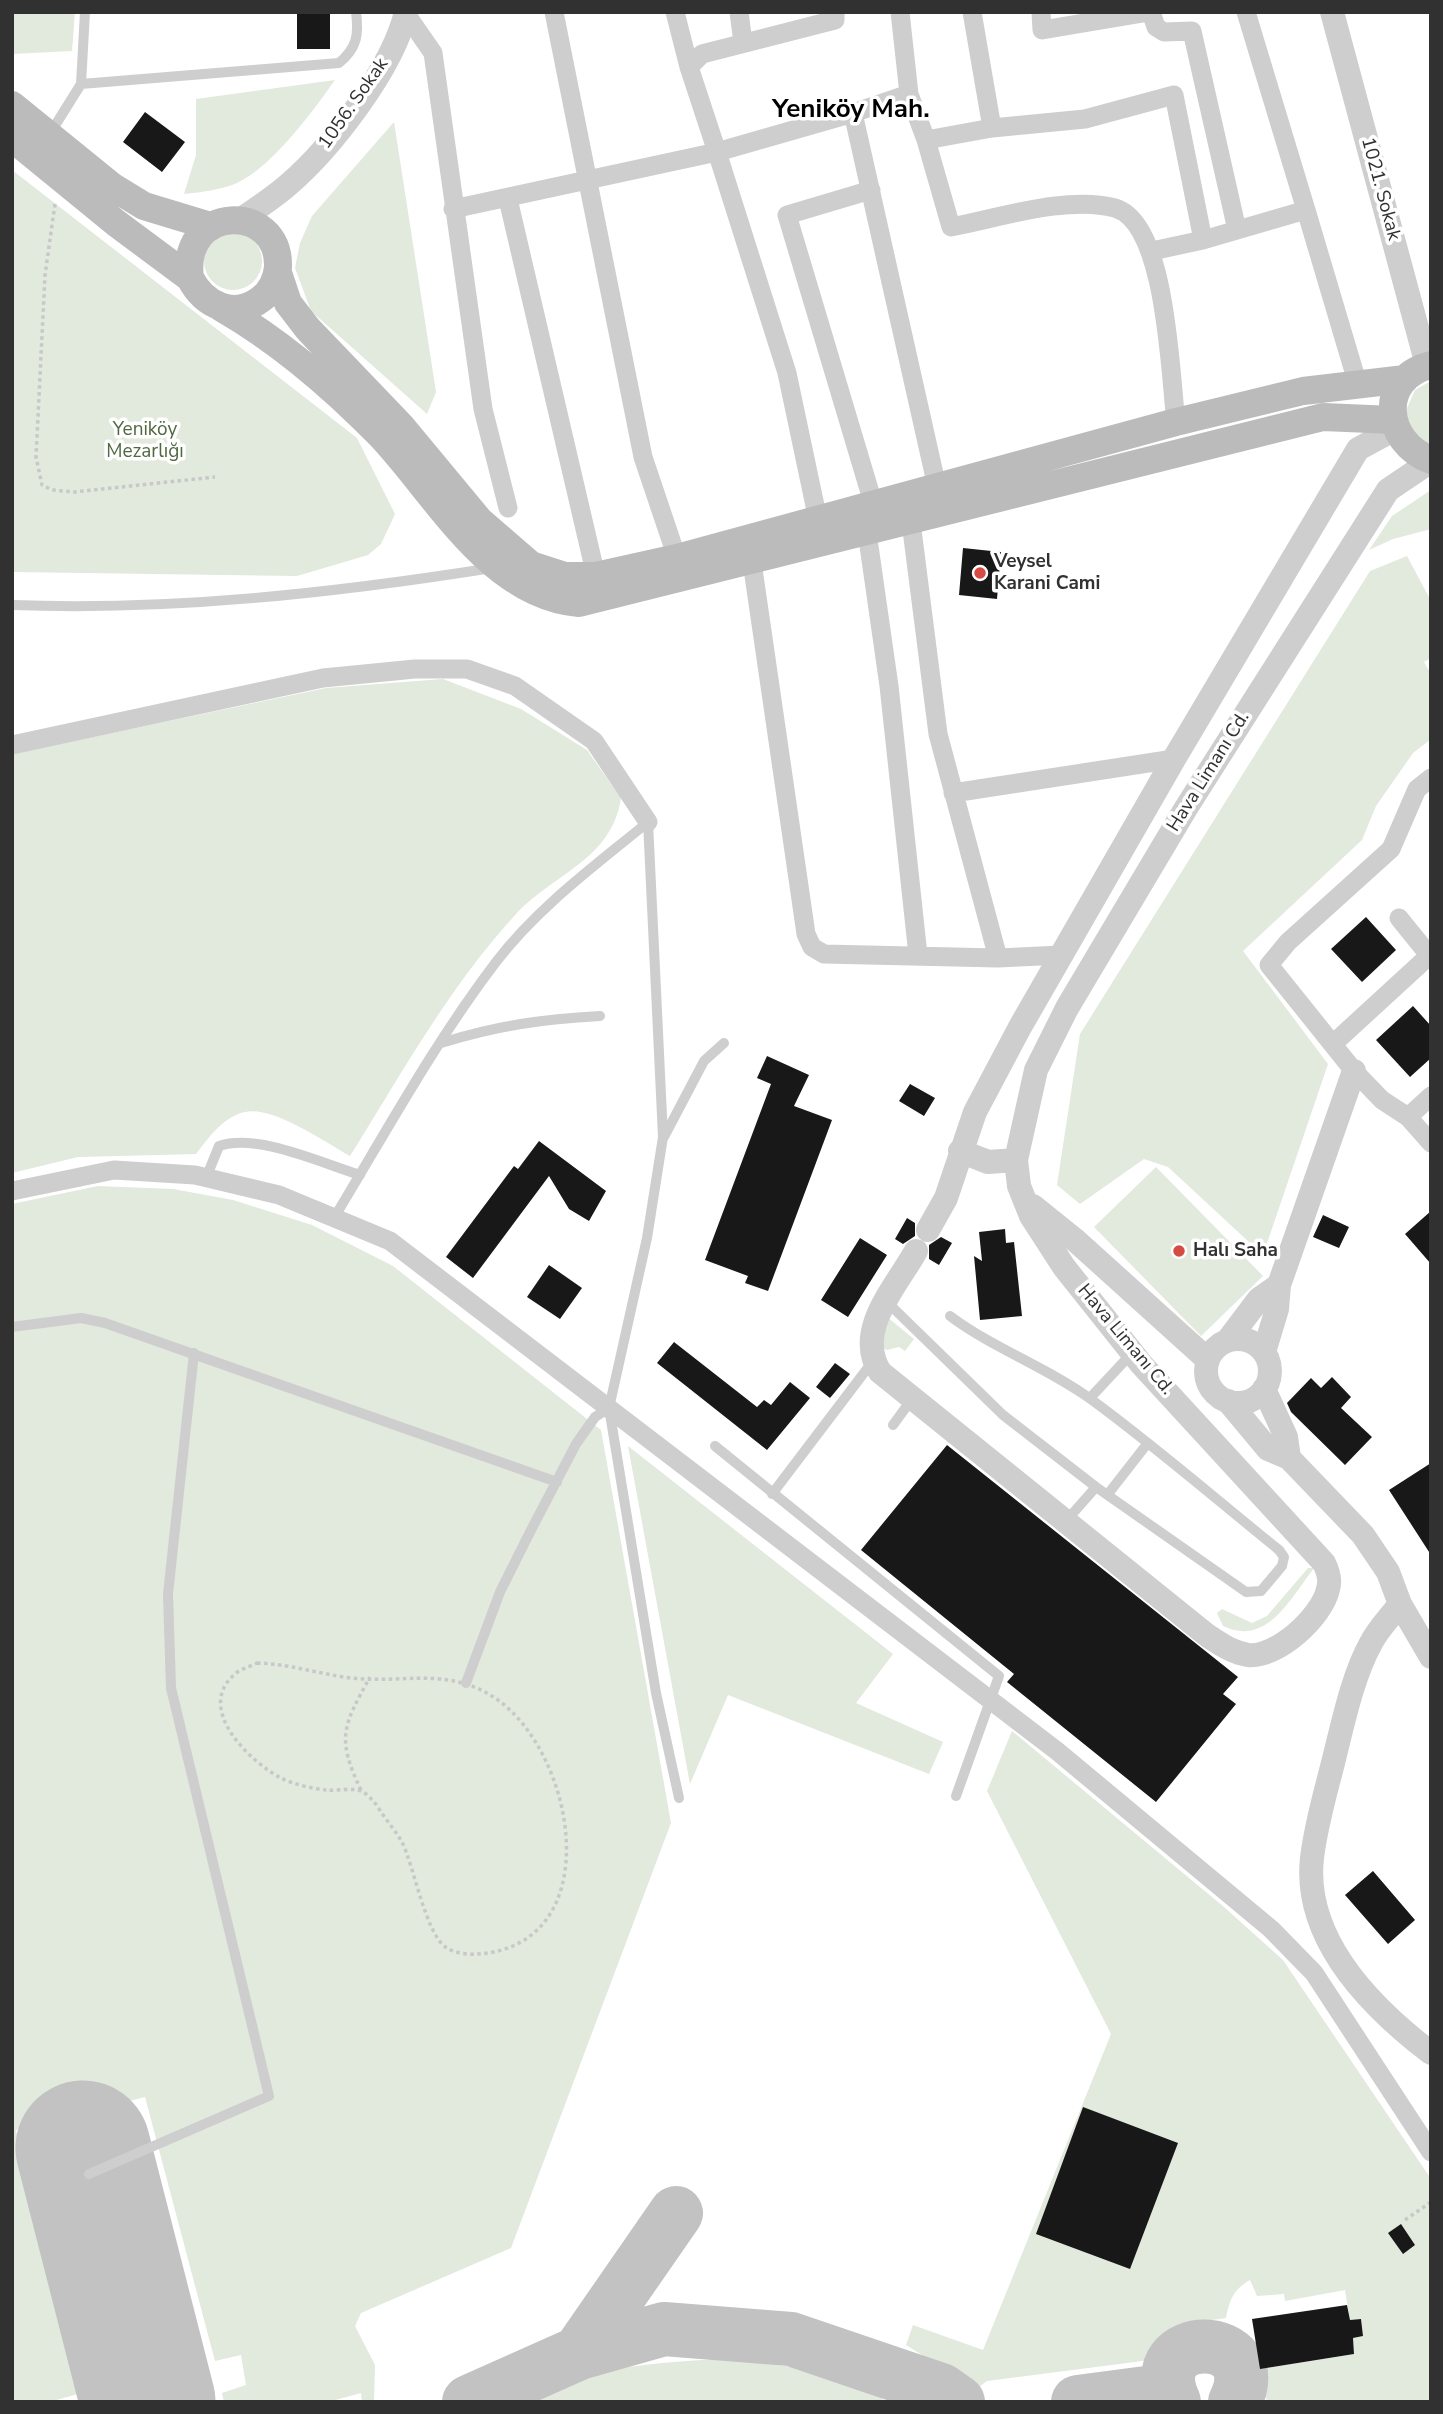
<!DOCTYPE html>
<html>
<head>
<meta charset="utf-8">
<style>
	body { margin:0 }
	#map { position:relative; width:1443px; height:2414px; overflow:hidden; background:#fff; font-family:"Nunito Sans",sans-serif }
	canvas { display:block }
	.frame { position:absolute; inset:0; border:14px solid #313131; pointer-events:none }
</style>
</head>
<body>
<div id="map">
<canvas width="1443" height="2414"></canvas>
<div class="frame"></div>
</div>
<script>
const ctx = document.querySelector('canvas').getContext('2d');
ctx.lineJoin = 'round';
function fill(path, color) { ctx.fillStyle = color; ctx.fill(path, 'evenodd'); }
function trace(path, color, width, dash) { ctx.strokeStyle = color; ctx.lineWidth = width; ctx.lineCap = dash ? 'butt' : 'round'; ctx.setLineDash(dash || []); ctx.stroke(path); }
function drawText(font, color, halo, rows, align = 'center') {
  ctx.font = font + ' "Nunito Sans",sans-serif'; ctx.lineWidth = 7; ctx.setLineDash([]); ctx.textBaseline = 'middle'; ctx.strokeStyle = halo; ctx.fillStyle = color; for (const [text, x, y, turn = 0] of rows) {
    ctx.save(); ctx.translate(x, y); ctx.rotate((+turn || 0) * Math.PI / 180); ctx.textAlign = isNaN(turn) ? turn : align; if (halo) ctx.strokeText(text, 0, 0); ctx.fillText(text, 0, 0); ctx.restore();
  }
}
fill(new Path2D(`
	M12,12H75L72,51L12,54Z
	M335,80C313,111 272,167 237,183C220,190 202,192 184,194L196,155V99Z
	M394,122L436,392L427,414L311,311L295,268L300,243L312,216Z
	M12,170L357,438L395,514L381,544L368,555L297,576L12,572Z
	M204 261a29 29 0 1 1 58 0a29 29 0 1 1-58 0Z
	M1431,381V449L1420,445L1405,413L1415,390Z
	M1431,490V529L1393,539L1369,550L1392,516Z
	M1407,556L1431,601V658L1424,662L1431,674V739L1413,753L1376,806L1362,840L1243,951L1328,1064L1263,1255L1168,1167L1144,1159L1080,1204L1057,1185L1080,1034L1370,571Z
	M443,679L521,709L587,750L621,798C612,859 555,873 517,913C450,985 402,1073 350,1156C327,1143 272,1105 245,1112C223,1117 209,1137 196,1154L78,1157L12,1173V754L326,688Z
	M1156,1167L1263,1276L1201,1336L1094,1227Z
	M98,1186L173,1189L233,1200L312,1225L393,1266L601,1430L671,1823L511,2248L361,2313L355,2326L375,2365L374,2402H362L361,2393L328,2402H224L222,2393L246,2385L241,2355L215,2361L145,2097L16,2130L78,2394L49,2402H12V1204Z
	M887,1317L914,1339L905,1351L899,1347L887,1350L880,1347Z
	M628,1446L893,1654L856,1703L943,1742L929,1774L728,1695L690,1784Z
	M1308,1568H1314C1290,1599 1267,1647 1223,1626L1217,1613L1222,1609L1252,1623L1267,1616Z
	M1012,1731L1224,1907L1283,1960L1431,2179V2402H1267L1260,2369L1354,2354L1353,2338L1363,2336L1361,2319L1350,2320L1345,2290L1285,2301L1284,2294L1257,2296L1250,2280C1233,2290 1230,2299 1226,2318C1191,2323 1166,2326 1150,2360L987,2381L976,2389L906,2345L913,2325L983,2350L1111,2034L987,1791Z
	M721,2359C776,2364 841,2369 887,2402H520C586,2367 648,2363 721,2359Z`), '#e2e9dd');
trace(new Path2D(`
	M579,2353L676,2213
	M469,2402L579,2353L664,2329L791,2339L941,2390L958,2402
	M1078,2402L1169,2390
	M1174,2402C1139,2327 1271,2329 1235,2402`), '#c2c2c2', 54);
trace(new Path2D(`
	M83,2148L148,2402`), '#c2c2c2', 135);
fill(new Path2D(`
	M297,12H330V49H297Z
	M145,112L185,142L162,172L123,142Z
	M963,548L1001,552L997,599L959,595Z
	M1366,917L1396,950L1362,982L1331,949Z
	M1413,1006L1431,1026V1058L1410,1077L1376,1040Z
	M767,1056L809,1075L794,1106L832,1120L768,1291L745,1283L748,1276L705,1260L771,1084L757,1078Z
	M910,1084L935,1098L924,1116L899,1101Z
	M539,1141L606,1191L589,1221L569,1209L549,1176L473,1278L446,1257L514,1166L518,1169Z
	M1431,1211V1264L1405,1234Z
	M1323,1215L1349,1227L1339,1248L1313,1237Z
	M907,1218L915,1223V1236L903,1244L895,1239Z
	M1005,1229L1006,1243L1014,1242L1022,1316L980,1320L974,1256L982,1261L979,1232Z
	M941,1237L952,1243L939,1265L929,1259V1245Z
	M860,1238L887,1255L848,1317L821,1300Z
	M549,1265L582,1288L560,1319L527,1297Z
	M674,1342L757,1407L764,1400L771,1405L790,1382L810,1398L767,1450L657,1363Z
	M835,1363L850,1374L830,1398L816,1387Z
	M1332,1377L1351,1397L1341,1408L1372,1437L1345,1465L1291,1412L1287,1403L1311,1378L1321,1388Z
	M947,1445L1238,1677L1223,1694L1236,1704L1156,1802L1007,1682L1014,1674L861,1550Z
	M1431,1463V1555L1389,1490Z
	M1373,1871L1415,1920L1388,1944L1345,1895Z
	M1083,2107L1178,2143L1130,2269L1036,2234Z
	M1401,2224L1415,2245L1403,2254L1388,2233Z
	M1347,2305L1350,2320L1361,2319L1363,2336L1353,2338L1354,2354L1260,2369L1252,2319Z`), '#181818');
trace(new Path2D(`
	M55,204L45,275L36,457L42,485L52,490L74,492L215,477
	M257,1663C290,1664 319,1674 351,1678C403,1684 447,1666 495,1698C577,1753 609,1945 478,1954C470,1955 454,1953 447,1948C426,1936 414,1866 402,1842C396,1832 388,1822 381,1812C376,1804 371,1797 363,1792C355,1787 337,1791 327,1790C313,1789 293,1784 281,1778C250,1762 195,1709 234,1675C239,1669 250,1667 257,1663Z
	M361,1790C336,1738 343,1726 370,1677
	M1405,2220L1431,2202`), '#c8c8c8', 3.5, [3.5, 3.5]);
trace(new Path2D(`
	M81,84L339,63C357,48 359,35 356,12
	M51,132L81,84L85,12
	M12,605C172,611 334,593 492,568
	M648,822L663,1137L647,1238L609,1408L656,1693L679,1798
	M441,1043C496,1026 542,1019 600,1016
	M664,1137L704,1061L724,1043
	M206,1178L219,1146C257,1133 321,1163 360,1175
	M334,1218C386,1132 435,1042 496,962C538,907 596,865 648,822
	M887,1302L1003,1415L1096,1487L1246,1592L1261,1591L1282,1566L1284,1557L1279,1550C1217,1500 1156,1447 1092,1400C1047,1367 994,1349 950,1316
	M12,1327L81,1318L105,1323L557,1482
	M1090,1398L1132,1353
	M893,1425L912,1399
	M715,1446L999,1676L956,1796
	M772,1494L873,1361
	M1108,1494L1147,1444
	M1066,1521L1096,1487
	M466,1683L500,1592L530,1532L576,1444L595,1417L609,1408
	M89,2174L269,2096L171,1688L168,1594L194,1353`), '#cecece', 10);
trace(new Path2D(`
	M554,12L643,457L677,558
	M675,12L689,67
	M739,12L743,43
	M972,12L992,128L1085,119L1174,95L1203,240L1306,210L1358,385
	M1041,12L1042,30L1149,12
	M1151,12L1156,27L1164,32L1192,31L1237,230
	M1246,12L1306,210
	M406,14L433,53L483,409L508,508
	M909,94L926,140
	M853,113L909,94L900,12
	M992,128L926,140L951,227C999,218 1068,195 1115,208C1167,223 1170,375 1176,422
	M871,190L787,215L874,506
	M508,199L596,576
	M453,209L717,152L689,67L702,54L835,20V12
	M1152,251L1203,240
	M818,520L787,373L717,152L853,113L937,487
	M911,522L938,734L998,958
	M867,532L889,686L918,955
	M752,562L806,934L812,947L824,954L998,958L1061,955
	M12,745L323,678L415,669H467L515,686L594,741L648,822
	M1431,778L1417,789L1391,849L1288,942L1269,965L1354,1071L1382,1100L1408,1117L1431,1143
	M953,793L1174,759
	M1399,918L1429,955
	M1334,1043L1431,954
	M1408,1117L1431,1096
	M12,1191L114,1170L195,1175L279,1195L390,1241L1057,1751L1271,1929L1314,1973L1431,2152`), '#cecece', 19);
trace(new Path2D(`
	M1332,12L1427,365
	M240,220C256,209 273,198 288,185C331,148 393,68 406,12
	M960,1151L988,1162L1016,1160
	M1033,1206L1074,1239L1208,1360
	M928,1230L946,1198L975,1112L1020,1027L1174,759L1358,449L1395,429
	M916,1251C895,1288 854,1331 880,1372L1208,1636C1221,1644 1233,1653 1248,1655C1277,1658 1322,1617 1328,1589C1331,1580 1328,1571 1324,1563L1142,1365L1064,1267L1031,1216L1019,1186L1016,1160L1036,1070L1067,1008L1186,808L1388,490L1431,461
	M1206 1371a32 32 0 1 1 64 0a32 32 0 1 1-64 0Z
	M1228,1340L1259,1299L1279,1285
	M1264,1352L1277,1309L1279,1285L1354,1071
	M1264,1389L1286,1437L1289,1458
	M1228,1401L1268,1449L1289,1458L1363,1535L1388,1572L1400,1604L1431,1657
	M1400,1604C1390,1617 1378,1629 1371,1643C1353,1675 1343,1723 1334,1759C1326,1791 1316,1824 1312,1858C1303,1939 1372,2008 1431,2053`), '#cecece', 24);
trace(new Path2D(`
	M12,105L113,187L144,206L210,226
	M12,138L116,223L190,278C204,305 234,320 261,299C271,292 277,279 278,267C280,202 180,204 190,278
	M278,273L288,303L308,329L401,426L479,520L531,565L565,576H596L677,558L1176,422L1303,391L1405,379
	M222,308C281,342 332,386 380,435C437,495 489,595 579,603L1323,417L1393,420
	M1431,365C1377,378 1383,442 1431,460`), '#bbb', 28);
for (const [x, y, r, color] of [
	[980,573,7,"#d64c44"],
	[1179,1251,7,"#d64c44"]
]) { const dot = new Path2D(); dot.arc(x, y, r, 0, 2 * Math.PI); ctx.fillStyle = color; ctx.fill(dot); trace(dot, '#fff', 2.5); }
drawText('19px', '#313131', '#fff', [
	["1056. Sokak",354,104,-55],
	["1021. Sokak",1380,189,75],
	["Hava Limanı Cd.",1209,772,-58],
	["Hava Limanı Cd.",1125,1340,50]
]);
drawText('19px', '#4f6941', '#fff', [
	["Yeniköy",145,430],
	["Mezarlığı",145,452]
]);
drawText('bold 19px', '#313131', '#fff', [
	["Veysel",994,562],
	["Karani Cami",994,584],
	["Halı Saha",1193,1251]
], 'left');
drawText('bold 26px', '#000', '#fff', [
	["Yeniköy Mah.",851,111]
]);
</script>
</body>
</html>
